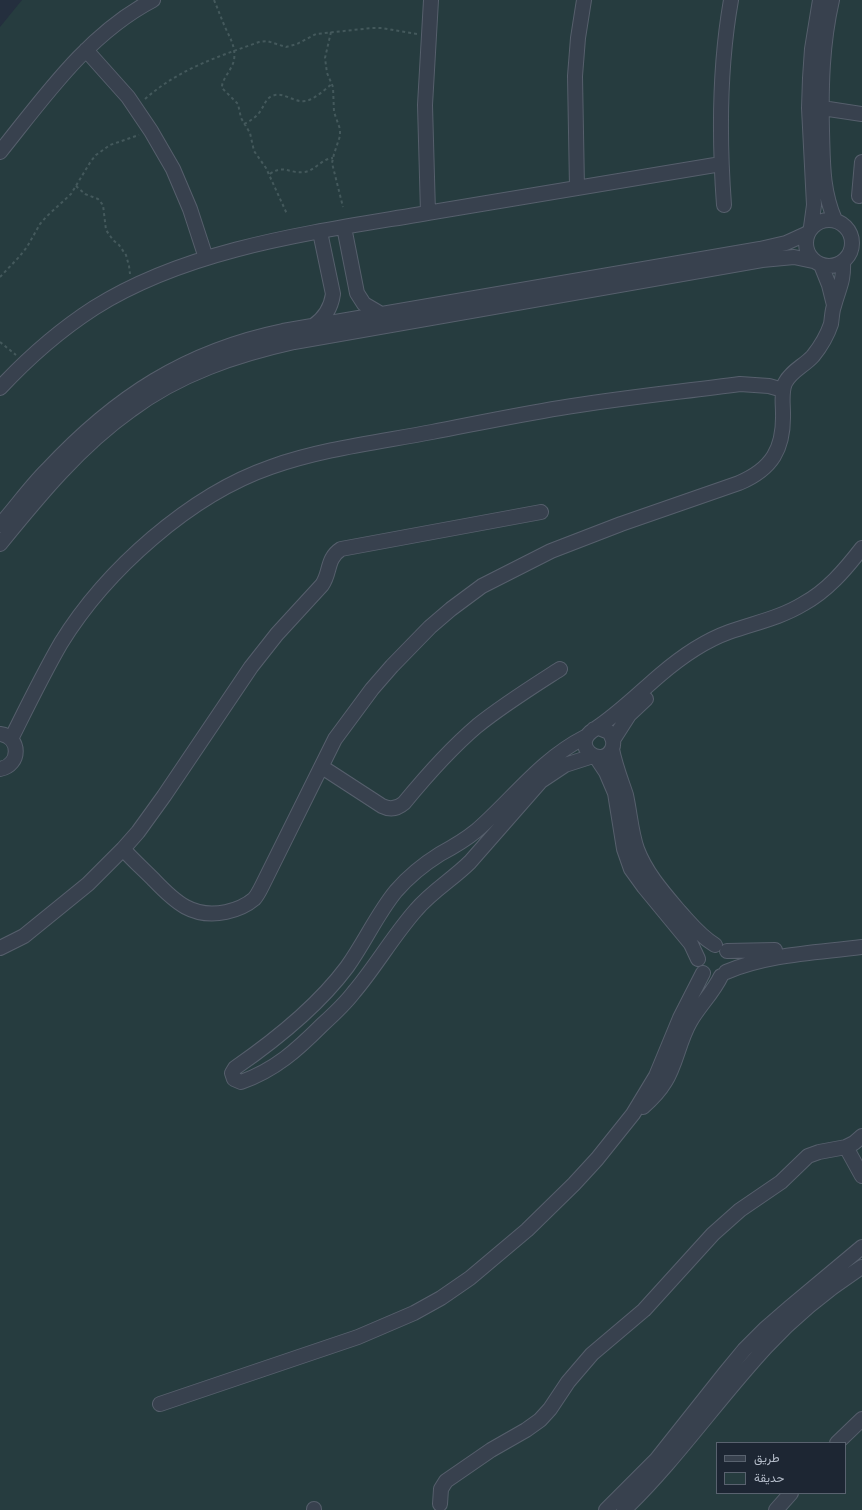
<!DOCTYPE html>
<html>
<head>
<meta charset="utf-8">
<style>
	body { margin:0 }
	#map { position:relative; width:862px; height:1510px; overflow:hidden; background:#242f3e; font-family:"Open Sans",Vazirmatn,sans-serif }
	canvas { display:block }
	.legend { position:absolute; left:716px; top:1442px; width:130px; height:52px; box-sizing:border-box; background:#1d2633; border:1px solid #59626f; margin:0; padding:5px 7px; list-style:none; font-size:12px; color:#b4bcc9 }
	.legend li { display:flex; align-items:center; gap:8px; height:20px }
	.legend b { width:20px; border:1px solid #59626f }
</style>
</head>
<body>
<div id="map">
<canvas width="862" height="1510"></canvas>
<ul class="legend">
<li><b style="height:5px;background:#38414e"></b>طريق</li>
<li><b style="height:11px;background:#263c3f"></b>حديقة</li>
</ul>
</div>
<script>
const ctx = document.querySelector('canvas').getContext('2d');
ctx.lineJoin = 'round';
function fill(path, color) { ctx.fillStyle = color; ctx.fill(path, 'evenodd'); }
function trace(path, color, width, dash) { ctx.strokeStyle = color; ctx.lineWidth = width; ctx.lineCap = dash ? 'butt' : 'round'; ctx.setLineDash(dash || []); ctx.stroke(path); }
fill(new Path2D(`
	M22,0H862V1510H0V27ZM717,1443H845V1493H717Z`), '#263c3f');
const minor = new Path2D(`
	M832,0C822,44 821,86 822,131C823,163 822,190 835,220
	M86,50L128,97L151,131L173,169L190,209L206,258
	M822,108L862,114
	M0,152C45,96 88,34 153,0
	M577,188L575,76L578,38L584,0
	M859,196L862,162
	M724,205C719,137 719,68 731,0
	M428,213L425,105L431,0
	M806 243a23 23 0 1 1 46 0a23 23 0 1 1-46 0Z
	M344,227L357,293L364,304L381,314
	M811,227L814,205L809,108L810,78L812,49L820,0
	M821,265L829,285L834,305
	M313,326C325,318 331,308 333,294L320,232
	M0,388C28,358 60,330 94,308C194,245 325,231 439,211C533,195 627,180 721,164
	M0,525C16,507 30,487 47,470C115,397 186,351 283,331L760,249L786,243L808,233
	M0,544C39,496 80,446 131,410C179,374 236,355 294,342L762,260L794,257L813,261
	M594,729L599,728L609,732C612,737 615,742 612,749C602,770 568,745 595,729C618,714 639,693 660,675C681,657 704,641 729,632C754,623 780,618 803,604C827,591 845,570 862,548
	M0,734C21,737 21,765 0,769
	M585,737C540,760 513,799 476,831C465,840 453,847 440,854C424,864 409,876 396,891C377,914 365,942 347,967C318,1006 274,1041 235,1068L232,1073L234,1079L241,1082C275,1070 297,1050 322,1025C333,1015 345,1004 354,992C376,966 393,936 416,910C432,891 453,879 470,862L541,781L565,765L593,756
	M11,739C27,707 43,674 61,643C106,570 190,495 271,467C321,449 379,442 432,432C474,424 517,415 560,408C620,398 680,392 740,384L769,386L783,390
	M613,740L629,715L646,699
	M612,749C615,765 621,780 626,795C630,813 631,832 637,849C646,873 663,892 680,912C691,924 700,936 715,945
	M596,757L606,772L615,793L624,849L631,869L644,887L691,944L698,959
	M322,767L382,806C390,810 397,809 404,803C427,775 450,749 477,726C503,705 532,687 560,669
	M123,849C133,860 144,870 154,880C175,902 193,919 226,912C235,910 247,905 254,899C257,896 260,890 262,886L335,739L372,689L392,666L430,627L451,609L482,586L551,551L621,524L739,483C772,469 784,449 783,413C783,403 781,393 785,383C791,371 804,366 813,356C821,346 827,336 831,324C832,318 832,311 834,306C839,287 844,282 843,261
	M0,948L24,936L88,884L123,849L138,832L164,796L251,667L277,634L322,585C331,572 326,559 341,549L541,512
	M727,951L775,950
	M726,972C769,954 816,953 862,947
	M643,1107C651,1100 659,1092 665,1082C676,1065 679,1041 690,1022C699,1006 713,993 721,976
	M846,1147L862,1176
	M160,1404L358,1337L414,1313L441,1298L470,1278L527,1230L574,1184L597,1159L633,1114L656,1076L680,1018L703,973
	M837,1443L862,1419
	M440,1504L441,1489L446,1481L491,1450L526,1430L540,1420L550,1409L568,1382L592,1354L644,1310L713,1234L740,1210L781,1182L808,1156L819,1152L846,1147L854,1143L862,1136
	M314,1509V1510
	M606,1510L656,1460L725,1373L744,1350L766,1328L789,1308L862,1247
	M624,1510C676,1460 717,1400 766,1347C794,1317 828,1289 862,1267
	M776,1510L791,1493`);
trace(minor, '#565f6c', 16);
trace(new Path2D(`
	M214,0C218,9 221,18 225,27C230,38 236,47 234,60C232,70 221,80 222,88L238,104L241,118L250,133L254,151L266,168L287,214
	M331,32L325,58L327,73L333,87L334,112L340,129V136L334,154L332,163L343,207
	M145,99C179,69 217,57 259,42L267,41L286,47L297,44L316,34L372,28H382L417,34
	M244,124C250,121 255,118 259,113C264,107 265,99 272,96C284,91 293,103 306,101C315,99 324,90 332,84
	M270,174C283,164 290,174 304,172C315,171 321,159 333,158
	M76,186L85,194L98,199L103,205L106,230L113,240L119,245L126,255L129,266L130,274
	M0,277L19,257L27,247L40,224L46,217L71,194L91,161L96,155L110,145L139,135
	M0,342L16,355`), '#44595c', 2, [3, 3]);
trace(minor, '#38414e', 14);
</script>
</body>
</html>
